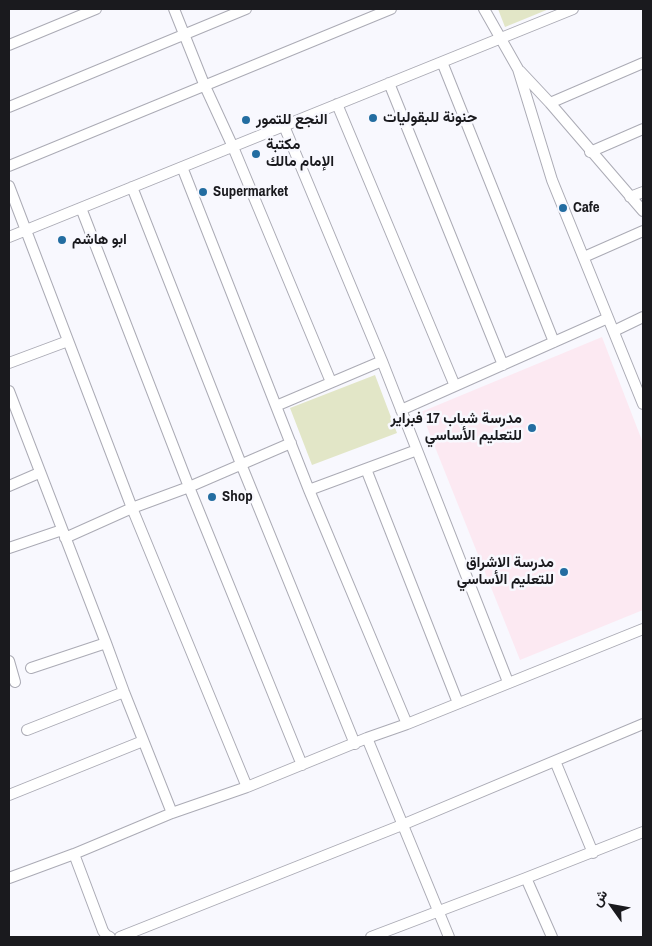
<!DOCTYPE html>
<html>
<head>
<meta charset="utf-8">
<style>
	body { margin:0 }
	#map { position:relative; width:652px; height:946px; overflow:hidden; background:#f8f8fe; font-family:"Archivo Narrow",Vazirmatn,sans-serif }
	canvas { display:block }
	.frame { position:absolute; inset:0; border:10px solid #1a1a1e; pointer-events:none }
	.north { position:absolute; left:587px; top:881px; width:50px; height:50px; -webkit-text-stroke:4px #f8f8fe; paint-order:stroke; rotate:302deg; font-size:14px; font-weight:700; line-height:20px; text-align:center; color:#1a1a1e }
	.north::after { content:''; display:block; margin:auto; width:18px; height:22px; background:#1a1a1e; clip-path:polygon(50% 0,100% 100%,50% 72%,0 100%) }
</style>
</head>
<body>
<div id="map">
<canvas width="652" height="946"></canvas>
<div class="frame"></div>
<div class="north">ش</div>
</div>
<script>
const ctx = document.querySelector('canvas').getContext('2d');
ctx.lineJoin = 'round';
function fill(path, color) { ctx.fillStyle = color; ctx.fill(path, 'evenodd'); }
function trace(path, color, width, dash) { ctx.strokeStyle = color; ctx.lineWidth = width; ctx.lineCap = dash ? 'butt' : 'round'; ctx.setLineDash(dash || []); ctx.stroke(path); }
function drawText(font, color, halo, rows, align = 'center') {
  ctx.font = font + ' "Archivo Narrow",Vazirmatn,sans-serif'; ctx.lineWidth = 5; ctx.setLineDash([]); ctx.textBaseline = 'middle'; ctx.strokeStyle = halo; ctx.fillStyle = color; for (const [text, x, y, turn = 0] of rows) {
    ctx.save(); ctx.translate(x, y); ctx.rotate((+turn || 0) * Math.PI / 180); ctx.textAlign = isNaN(turn) ? turn : align; if (halo) ctx.strokeText(text, 0, 0); ctx.fillText(text, 0, 0); ctx.restore();
  }
}
fill(new Path2D(`
	M602,337L643,443V610L520,660L421,412Z`), '#fce9f2');
fill(new Path2D(`
	M498,9H549L505,27Z
	M375,375L397,433L312,465L290,408Z`), '#e2e6c7');
const street = new Path2D(`
	M174,9L204,84L233,147L331,382
	M484,9L518,69L552,180L643,404
	M9,45L96,9
	M442,62L554,342
	M520,71L550,103L643,211
	M389,83L503,365
	M550,103L643,63
	M337,104L455,386
	M9,107L246,9
	M284,126L382,361L508,682
	M590,152L643,129
	M9,166L391,9
	M182,167L309,490L407,724
	M9,186L132,508L247,787
	M132,187L241,464L355,744
	M630,197L643,192
	M81,208L189,487L302,765
	M9,237L573,9
	M584,257L643,231
	M614,331L643,317
	M9,363L68,341
	M9,391L106,643L124,692L172,813
	M276,406L382,361
	M401,410L608,318
	M366,469L458,703
	M9,486L39,473
	M309,490L417,450
	M65,538L132,508L189,487L291,443
	M9,548L62,530
	M9,661L15,682
	M31,668L106,643
	M27,730L124,692
	M367,738L449,937
	M555,761L593,853
	M9,795L143,741
	M74,854L103,931L106,935L110,937
	M9,878L74,854L172,813L247,787L367,738L407,724L643,629
	M526,878L643,832
	M120,937L402,825L643,724
	M371,937L526,878L552,937`);
trace(street, '#ababb5', 12);
trace(street, '#fff', 10);
for (const [x, y, r, color] of [
	[373,118,5,"#236da1"],
	[246,120,5,"#236da1"],
	[256,154,5,"#236da1"],
	[203,192,5,"#236da1"],
	[563,208,5,"#236da1"],
	[62,240,5,"#236da1"],
	[532,428,5,"#236da1"],
	[212,497,5,"#236da1"],
	[564,572,5,"#236da1"]
]) { const dot = new Path2D(); dot.arc(x, y, r, 0, 2 * Math.PI); ctx.fillStyle = color; ctx.fill(dot); trace(dot, '#f8f8fe', 2); }
drawText('bold 15px', '#1a1a1e', '#f8f8fe', [
	["حنونة للبقوليات",383,118],
	["النجع للتمور",256,120],
	["مكتبة",266,145],
	["الإمام مالك",266,162],
	["Supermarket",213,192],
	["Cafe",573,208],
	["ابو هاشم",72,240],
	["مدرسة شباب 17 فبراير",522,419,"right"],
	["للتعليم الأساسي",522,436,"right"],
	["Shop",222,497],
	["مدرسة الاشراق",554,563,"right"],
	["للتعليم الأساسي",554,580,"right"]
], 'left');
</script>
</body>
</html>
